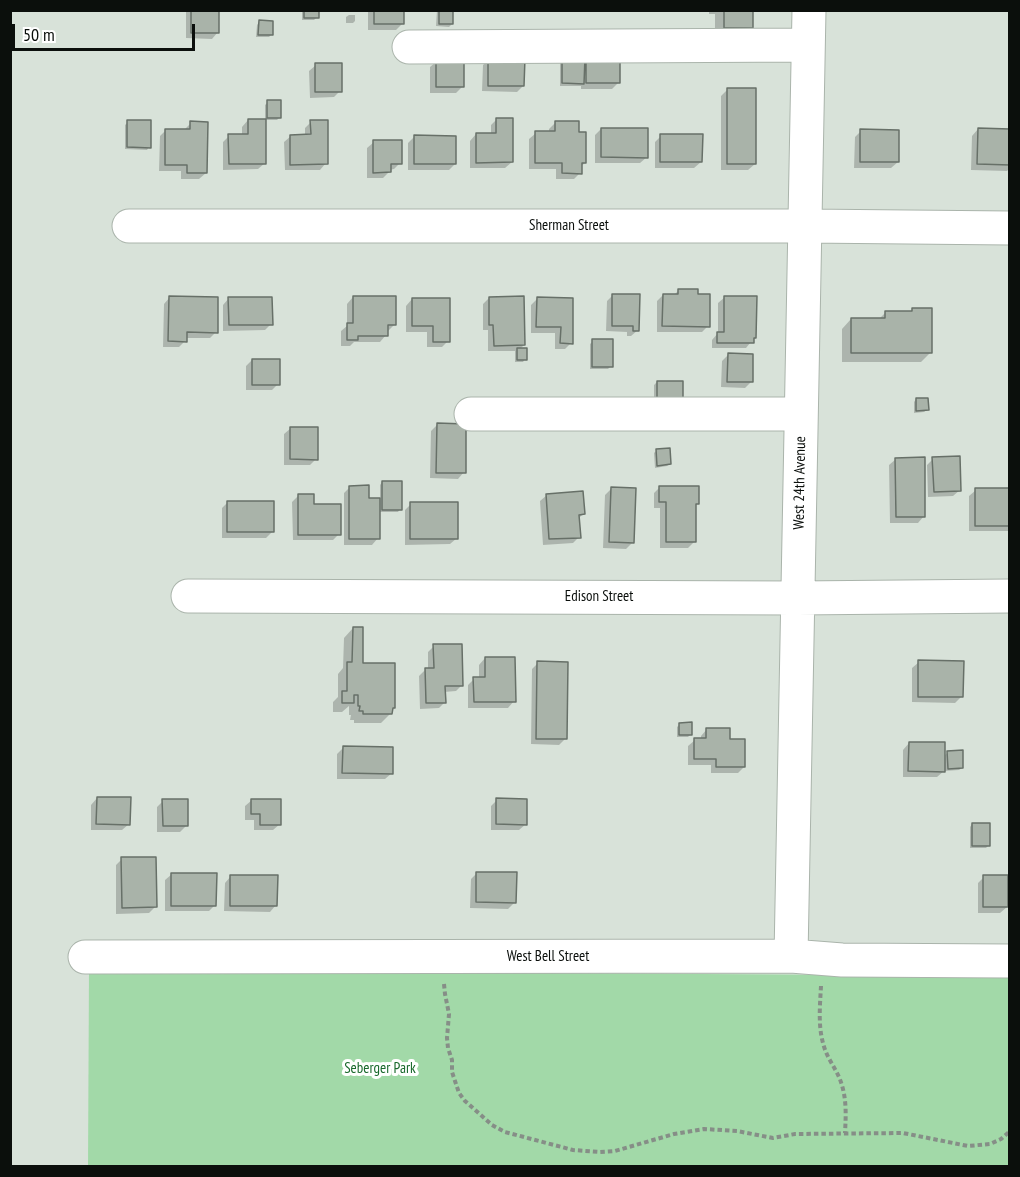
<!DOCTYPE html>
<html>
<head>
<meta charset="utf-8">
<style>
	body { margin:0 }
	#map { position:relative; width:1020px; height:1177px; overflow:hidden; background:#d8e2d9; font-family:"PT Sans Narrow",sans-serif }
	canvas { display:block }
	.frame { position:absolute; inset:0; border:12px solid #0b0f0c; pointer-events:none }
	.scale { position:absolute; left:12px; top:24px; width:183px; height:27px; box-sizing:border-box; border:3px solid #0b0f0c; border-top:0; padding-left:8px; font-size:18px; line-height:21px; white-space:nowrap; color:#0b0f0c; -webkit-text-stroke:4px #fff; paint-order:stroke }
</style>
</head>
<body>
<div id="map">
<canvas width="1020" height="1177"></canvas>
<div class="frame"></div>
<div class="scale">50 m</div>
</div>
<script>
const ctx = document.querySelector('canvas').getContext('2d');
ctx.lineJoin = 'round';
function fill(path, color) { ctx.fillStyle = color; ctx.fill(path, 'evenodd'); }
function trace(path, color, width, dash) { ctx.strokeStyle = color; ctx.lineWidth = width; ctx.lineCap = dash ? 'butt' : 'round'; ctx.setLineDash(dash || []); ctx.stroke(path); }
function drawText(font, color, halo, rows, align = 'center') {
  ctx.font = font + ' "PT Sans Narrow",sans-serif'; ctx.lineWidth = 6; ctx.setLineDash([]); ctx.textBaseline = 'middle'; ctx.strokeStyle = halo; ctx.fillStyle = color; for (const [text, x, y, turn = 0] of rows) {
    ctx.save(); ctx.translate(x, y); ctx.rotate((+turn || 0) * Math.PI / 180); ctx.textAlign = isNaN(turn) ? turn : align; if (halo) ctx.strokeText(text, 0, 0); ctx.fillText(text, 0, 0); ctx.restore();
  }
}
fill(new Path2D(`
	M89,970L1009,976V1166H88Z`), '#a2d9a8');
fill(new Path2D(`
	M186,10H218V32L212,39L186,38Z
	M302,10H317V17L314,20H302Z
	M368,10H402V24L396,30H368Z
	M437,10H452V24L449,27L436,26Z
	M709,10H752L751,28L742,37H715V14H709Z
	M349,15H355V21L353,23H346V17Z
	M259,22L272,34L269,37H256L257,25Z
	M489,59L523,86L517,92L482,91L483,65Z
	M587,60L618,83L612,89H581V86H560V61Z
	M437,61L462,87L456,93H430V67Z
	M316,65L340,91L334,97L310,98L309,71Z
	M728,89L755,164L748,170H721V96Z
	M268,102L280,117L277,120H265V105Z
	M497,119L512,162L505,168H470V141L476,134H491V125Z
	M248,120L265,163L258,169L223,170V142L229,136H242V127Z
	M128,122L149,147L147,150L125,149V125Z
	M311,122L326,163L320,170H285L284,142L291,136H305V128Z
	M556,122L577,133L585,163L580,167V173L574,179H556V169H529V139L536,133H549V129Z
	M191,123L206,173L199,179H181V171H159L160,136L166,130L185,129Z
	M601,129L647,157L640,163H595V135Z
	M978,129L1010,130V168L1007,171L971,170L972,136Z
	M861,131L898,162L891,168H854L855,137Z
	M661,136L701,162L694,168H655V142Z
	M414,137L455,164L449,170H408V143Z
	M374,142L400,163L394,169L389,170V172L383,178H367V148Z
	M678,291L696,295L708,326L702,332H657V301L663,295H674Z
	M613,295L638,330L631,336H627V332L606,331L607,301Z
	M170,297L216,332L210,338H185V341L179,347H163L164,304Z
	M353,297L395,324L388,331H386V335L380,342H354L350,346H341V331L347,326V304Z
	M725,297L755,337L746,348H712V340L718,333V303Z
	M229,298L271,324L265,330L223,331V305Z
	M489,298L524,345L519,350L525,359L523,362H515V351H488V330H483V304Z
	M412,299L448,341L442,347H427V332H406V306Z
	M537,299H572L571,343L565,349H555V333H531V305Z
	M912,310L931,352L921,362H842V329L851,319H879L885,313H909Z
	M593,341L611,366L608,369H590V344Z
	M728,355L751,382L745,388L721,387L722,361Z
	M252,360L278,384L272,390H246V366Z
	M657,382H681L654,402V385Z
	M916,399L927,410L924,412L914,413V402Z
	M437,425L464,472L458,479L430,478L431,431Z
	M291,428L316,459L310,465H284V434Z
	M656,451L670,464L667,466L655,468L654,453Z
	M896,459L924,516L918,523H890L889,465Z
	M933,459L960,490L953,496L928,497L927,465Z
	M382,482L400,509L398,512H378V538L372,545H344V493L350,487L367,500H380V485Z
	M660,487L698,503L694,507V542L688,548H660V508H654V493Z
	M611,489L633,542L626,549L603,548L605,495Z
	M976,490H1010V531H969V496Z
	M547,495L583,514L578,519L579,537L573,543L543,545L540,501Z
	M298,496L313,506L339,534L333,540H293L292,502Z
	M228,502L272,532L266,538H222V508Z
	M411,504L457,538L450,544L405,545V510Z
	M353,628L361,664L391,713L381,723H354V720H350L351,715H349V706L342,712H333V702L338,697V674L343,668L344,638Z
	M434,646L462,685L456,691L444,692L445,702L439,708L420,709L419,676L425,670H428V652Z
	M485,658L514,701L508,708H468V685L474,679H479V665Z
	M919,662L961,697L955,703L912,702V668Z
	M538,663L565,739L559,745L531,744L532,669Z
	M680,724L690,735L688,737H677V727Z
	M707,729L728,741L744,767L738,773H711V765H688V746L695,740H701V736Z
	M909,743L943,757L948,752L962,768L959,770L944,771L937,777H903V750Z
	M343,748L392,773L385,779H337V754Z
	M97,798L129,824L122,830H91V805Z
	M252,800L280,824L273,830H254V820H245V806Z
	M497,800L526,824L519,830H491V806Z
	M163,801L186,826L180,832H157V807Z
	M972,824L988,846L986,848H970V827Z
	M122,859L155,907L149,913L116,914V865Z
	M477,873L515,902L508,909L470,908L471,879Z
	M172,874L215,905L209,911H165V880Z
	M231,876L276,905L270,912L224,911L225,883Z
	M984,877L1007,907L1000,913H978V883Z`), '#0003');
const building = new Path2D(`
	M191,10H219V33H191Z
	M304,10H319V18H304Z
	M374,10H404V24H374Z
	M439,10H453V24H439Z
	M724,10H753V28H724Z
	M259,20L273,21V35H258Z
	M488,57L525,58L524,86H488Z
	M562,57H585L584,84L562,83Z
	M586,59H620V83H586Z
	M436,60H464V87H436Z
	M315,63H342V92H315Z
	M727,88H756V164H727Z
	M267,100H281V118H267Z
	M496,118H513V162L476,163V133H496Z
	M248,119H266V164H229L228,134H248Z
	M127,120H151V148L127,147Z
	M310,120H328V164L290,165V135L311,134Z
	M190,121L208,122L207,173H187V165H165V129H190Z
	M555,121H579V132H586V163H582V174L562,173V163H535V131H555Z
	M601,128H648V158L601,157Z
	M978,128L1010,129V165L977,164Z
	M860,129L899,130V162H860Z
	M660,134H703L702,162H660Z
	M414,135L456,136V164H414Z
	M373,140H402V164H391V172L373,173Z
	M678,289H698V294H710V327L662,326L663,294H678Z
	M612,294H640L639,331H633V326H612Z
	M169,296L218,297V333L187,332V342L168,341Z
	M353,296H396V325H388V336H358V340H347V323H353Z
	M524,296L525,345L494,346L493,325H489V297Z
	M724,296H757L756,338H754V343H717V332H724Z
	M228,297H272L273,325H229Z
	M537,297L573,298V344L560,343L561,327H536Z
	M412,298H450V342H433V326H412Z
	M912,308H932V353H851V318H885V311H912Z
	M592,339H613V367H592Z
	M517,348H527V360H517Z
	M728,353L753,354V382H727Z
	M252,359H280V385H252Z
	M657,381H683V400H657Z
	M916,398H928L929,410L916,411Z
	M437,423L466,424V473H436Z
	M290,427H318V460L290,459Z
	M670,448L671,464L657,466L656,449Z
	M960,456L961,491L934,492L932,457Z
	M925,457V517H896L895,458Z
	M382,481H402V510H382Z
	M369,485V498H380V539H349V486Z
	M659,486H699V504H696V542H666V502H659Z
	M611,487L636,488L634,543L609,542Z
	M975,488H1010V526H975Z
	M583,491L585,514L579,515L581,538L549,539L546,494Z
	M298,494H314V504H341V535H298Z
	M227,501H274V532H227Z
	M410,502H458V539H410Z
	M353,627H363V663H395V708H393L392,714H363V711H359L360,706H358V695H354V703H342V691H347V662H352Z
	M433,644H462L463,686H445L446,703H426L425,668H434Z
	M485,657H515L516,702H474L473,677H485Z
	M918,660L964,661L963,697H918Z
	M537,661L568,662L567,739H536Z
	M692,722V735H679V723Z
	M706,728H730V739H745V767H716V759H694V738H706Z
	M909,742H945V772L908,771Z
	M343,746L393,747V774L342,773Z
	M963,750V768L948,769L947,751Z
	M97,797H131L130,825L96,824Z
	M496,798L527,799V825L496,824Z
	M162,799H188V826H163Z
	M251,799H281V825H260V814H251Z
	M972,823H990V846H972Z
	M121,857H156L157,907L122,908Z
	M476,872H517L516,903L476,902Z
	M171,873H217L216,906H171Z
	M230,875H278L277,906H230Z
	M983,875H1008V907H983Z`);
fill(building, '#a9b3a9');
trace(building, '#677068', 1.5);
const minor = new Path2D(`
	M409,47L808,45
	M129,226H806L1010,228
	M471,414H801
	M188,596L797,598L1010,596
	M791,956C796,641 805,326 809,10
	M85,957L791,956L842,960L1010,961`);
trace(minor, '#aab4ab', 35);
trace(new Path2D(`
	M444,984L445,994L449,1014L447,1038L448,1048L452,1060V1072L459,1093L465,1101L492,1125L505,1132L573,1150L600,1152L615,1151L674,1134L704,1129L737,1131L773,1138L795,1134L903,1133L968,1146L990,1144L1001,1139L1010,1131
	M821,986C820,1005 818,1025 823,1043C826,1056 834,1066 839,1077C847,1096 846,1114 845,1133`), '#868e87', 4, [4.5, 3]);
trace(minor, '#fff', 33);
drawText('15px', '#0b0f0c', '#fff', [
	["Sherman Street",569,226],
	["West 24th Avenue",800,483,-89],
	["Edison Street",599,597],
	["West Bell Street",548,957]
]);
drawText('15px', '#19692c', '#fff', [
	["Seberger Park",380,1069]
]);
</script>
</body>
</html>
